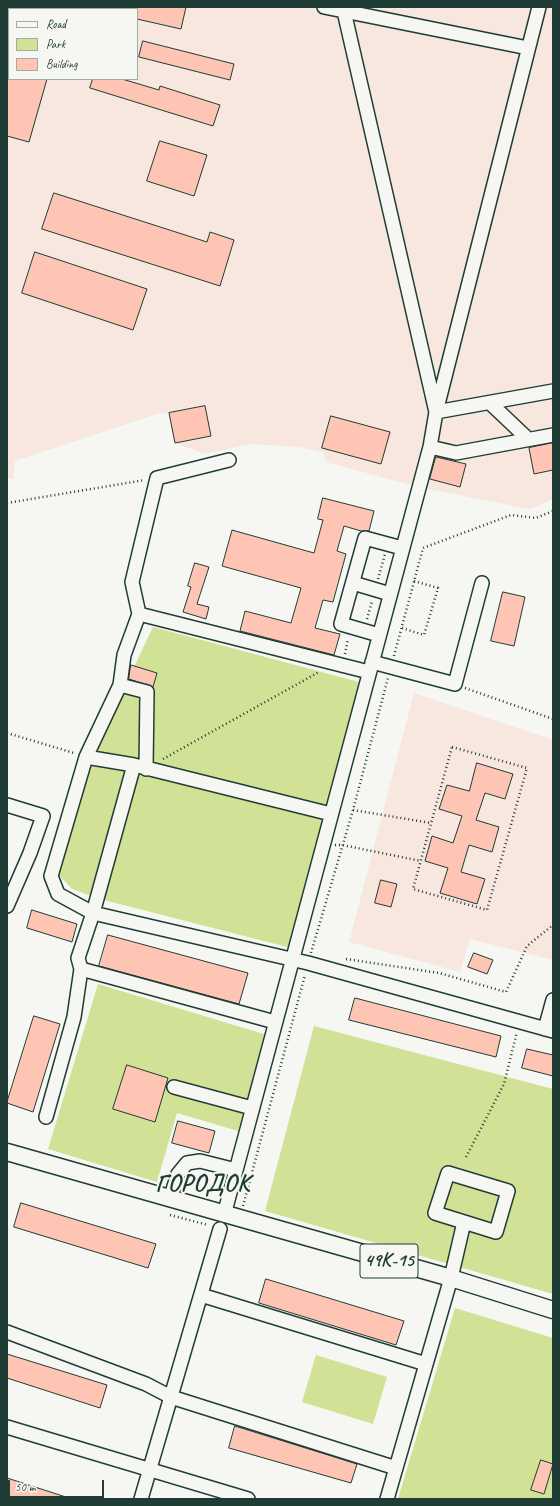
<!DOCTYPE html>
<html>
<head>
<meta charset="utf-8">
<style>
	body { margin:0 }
	#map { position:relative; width:560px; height:1506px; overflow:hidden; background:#f6f6f2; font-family:Caveat,sans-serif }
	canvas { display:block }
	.frame { position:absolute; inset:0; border:8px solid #1f3d34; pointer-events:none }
	.legend { position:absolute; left:8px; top:8px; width:130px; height:72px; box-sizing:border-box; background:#f6f6f2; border:1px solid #a0aca6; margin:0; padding:5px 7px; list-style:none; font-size:12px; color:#1f3d34 }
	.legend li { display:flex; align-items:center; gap:8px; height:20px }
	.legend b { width:20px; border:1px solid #a0aca6 }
	.scale { position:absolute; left:8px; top:1480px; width:96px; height:18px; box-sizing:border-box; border:2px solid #1f3d34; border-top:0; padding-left:5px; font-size:12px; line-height:14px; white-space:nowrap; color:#1f3d34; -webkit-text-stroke:3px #f6f6f2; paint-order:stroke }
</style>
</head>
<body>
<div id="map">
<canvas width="560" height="1506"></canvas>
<div class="frame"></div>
<ul class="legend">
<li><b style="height:5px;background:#f6f6f2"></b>Road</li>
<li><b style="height:11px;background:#d1e195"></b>Park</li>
<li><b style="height:11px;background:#fec4b4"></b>Building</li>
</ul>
<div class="scale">50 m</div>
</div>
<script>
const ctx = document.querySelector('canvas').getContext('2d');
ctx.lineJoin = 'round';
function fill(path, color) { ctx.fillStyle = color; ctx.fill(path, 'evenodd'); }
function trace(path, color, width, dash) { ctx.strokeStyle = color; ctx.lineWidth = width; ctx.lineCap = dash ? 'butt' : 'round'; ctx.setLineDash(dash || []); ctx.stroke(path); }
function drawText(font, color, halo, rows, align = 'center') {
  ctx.font = font + ' Caveat,sans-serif'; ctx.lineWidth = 4; ctx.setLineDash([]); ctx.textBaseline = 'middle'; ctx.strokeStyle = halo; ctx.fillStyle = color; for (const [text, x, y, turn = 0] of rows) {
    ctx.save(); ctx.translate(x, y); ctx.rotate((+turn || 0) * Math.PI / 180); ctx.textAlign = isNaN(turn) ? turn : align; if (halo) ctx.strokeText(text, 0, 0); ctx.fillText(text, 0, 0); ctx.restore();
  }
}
fill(new Path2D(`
	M7,7H553V499L530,509L418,487L326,462L323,452L300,447L249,444L205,454L175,443L169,413L157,414L15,461L13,479L7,478ZM9,9H137V79H9Z
	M414,693L553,740V960L470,939L460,972L349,942Z`), '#f8e7df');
fill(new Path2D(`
	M153,627L359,682L291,948L100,899L72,889L56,872L93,753Z
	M98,984L267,1035L238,1131L177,1113L157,1182L48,1149Z
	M314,1026L553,1089V1294L265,1211Z
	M455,1308L553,1338V1499H398Z
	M316,1355L387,1377L373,1424L302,1402Z`), '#d1e195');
const building = new Path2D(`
	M137,7H186L181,29L137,19Z
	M143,41L234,64L230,80L139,57Z
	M7,79H47L29,142L7,136Z
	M93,79H122L159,90L160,86L220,105L213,126L90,88Z
	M160,141L207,155L194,196L147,181Z
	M54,193L207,242L210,232L234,240L220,286L42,229Z
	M35,252L147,289L133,330L22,293Z
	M205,406L211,436L175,443L169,413Z
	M331,416L390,432L381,464L322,448Z
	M553,443V470L534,474L529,448Z
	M436,457L466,464L460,487L430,479Z
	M323,498L374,511L369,531H361L344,526L337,551L346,554L333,602L323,600L315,628L340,634L334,655L240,631L245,611L291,623L301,588L222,566L232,530L314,553L323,520L318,519Z
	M195,563L209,567L197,604L209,607L206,619L183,612L191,587L188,586Z
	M503,592L525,597L514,646L491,641Z
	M131,665L157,673L153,687L129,679Z
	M477,763L513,774L505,799L485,793L476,820L499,827L492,852L469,845L461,872L485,879L477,904L440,893L448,868L425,861L432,836L453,843L462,816L439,809L447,785L469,791Z
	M381,880L397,884L391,907L375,903Z
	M32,910L77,924L72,942L27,928Z
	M108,935L248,973L239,1004L99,966Z
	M474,953L493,960L487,974L468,967Z
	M355,998L501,1036L496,1057L349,1020Z
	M34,1016L60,1024L33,1112L7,1103Z
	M527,1049L553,1055V1076L522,1068Z
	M127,1065L168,1078L155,1122L113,1109Z
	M178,1121L215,1131L209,1153L172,1143Z
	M21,1203L156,1244L148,1268L14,1227Z
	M266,1279L404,1321L396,1345L259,1303Z
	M7,1354L107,1385L100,1408L7,1378Z
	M235,1426L357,1464L351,1483L229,1448Z
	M541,1460L553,1464L544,1494L531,1490Z
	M7,1478L66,1497V1499H7Z`);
fill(building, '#fec4b4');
trace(building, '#1f3d34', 1);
const minor = new Path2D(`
	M324,7L528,48
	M343,7L436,412L553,391
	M490,403L528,439
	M430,447L456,453L553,435
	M229,460L157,478L132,582L139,614L369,672
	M353,583L390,594
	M379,635L341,624L365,538L402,548
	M372,662L455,684L482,583
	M120,685L124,655L139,614
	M86,757L134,765L331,814
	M134,765L93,913L58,894L51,876L86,757L120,685L147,692L146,769
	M7,805L43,816L30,853L7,906
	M275,1022L81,969L78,958L93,913L308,963L553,1031
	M545,1029L553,1000
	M174,1087L252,1108
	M46,1117L74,1017L81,969
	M448,1173L508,1191L496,1232L435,1213Z
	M170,1199L178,1174L187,1163L200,1161L236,1170
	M224,1215L430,447L436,412L539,7
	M201,1295L426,1364
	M7,1332L146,1384L171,1397L396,1468
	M7,1427L248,1499
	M141,1499L220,1229
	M387,1499L451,1278L464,1222`);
const major = new Path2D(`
	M7,1152L451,1278L553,1310`);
trace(minor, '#1f3d34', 16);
trace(major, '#1f3d34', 19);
trace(new Path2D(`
	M7,503L145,480
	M378,579L385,554
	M367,619L372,601
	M402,628L424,635L438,588L414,581
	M345,654L348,639
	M394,656L423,548L511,515L536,518L553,511
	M465,688L553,719
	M7,733L74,753
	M452,747L527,768L487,910L413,889Z
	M163,759L319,672
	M353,810L431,823
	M335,845H342L421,861
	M311,953L353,810L388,678
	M346,959L439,973L506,992L527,946L553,925
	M466,1157L504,1084L517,1032
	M243,1206L305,975
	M170,1215L208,1225`), '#1f3d34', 2.5, [1, 3]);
trace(minor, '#f6f6f2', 13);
trace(major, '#f6f6f2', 16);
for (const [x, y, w] of [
	[389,1261,58]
]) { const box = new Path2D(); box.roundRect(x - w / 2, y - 17, w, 34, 3); ctx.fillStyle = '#f6f6f2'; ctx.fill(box); trace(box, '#1f3d34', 1); }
drawText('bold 19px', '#1f3d34', null, [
	["49К-15",389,1261]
]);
ctx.letterSpacing = '1px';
drawText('bold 24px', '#1f3d34', '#f6f6f2', [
	["ГОРОДОК",203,1185]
]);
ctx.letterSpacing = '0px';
</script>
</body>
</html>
